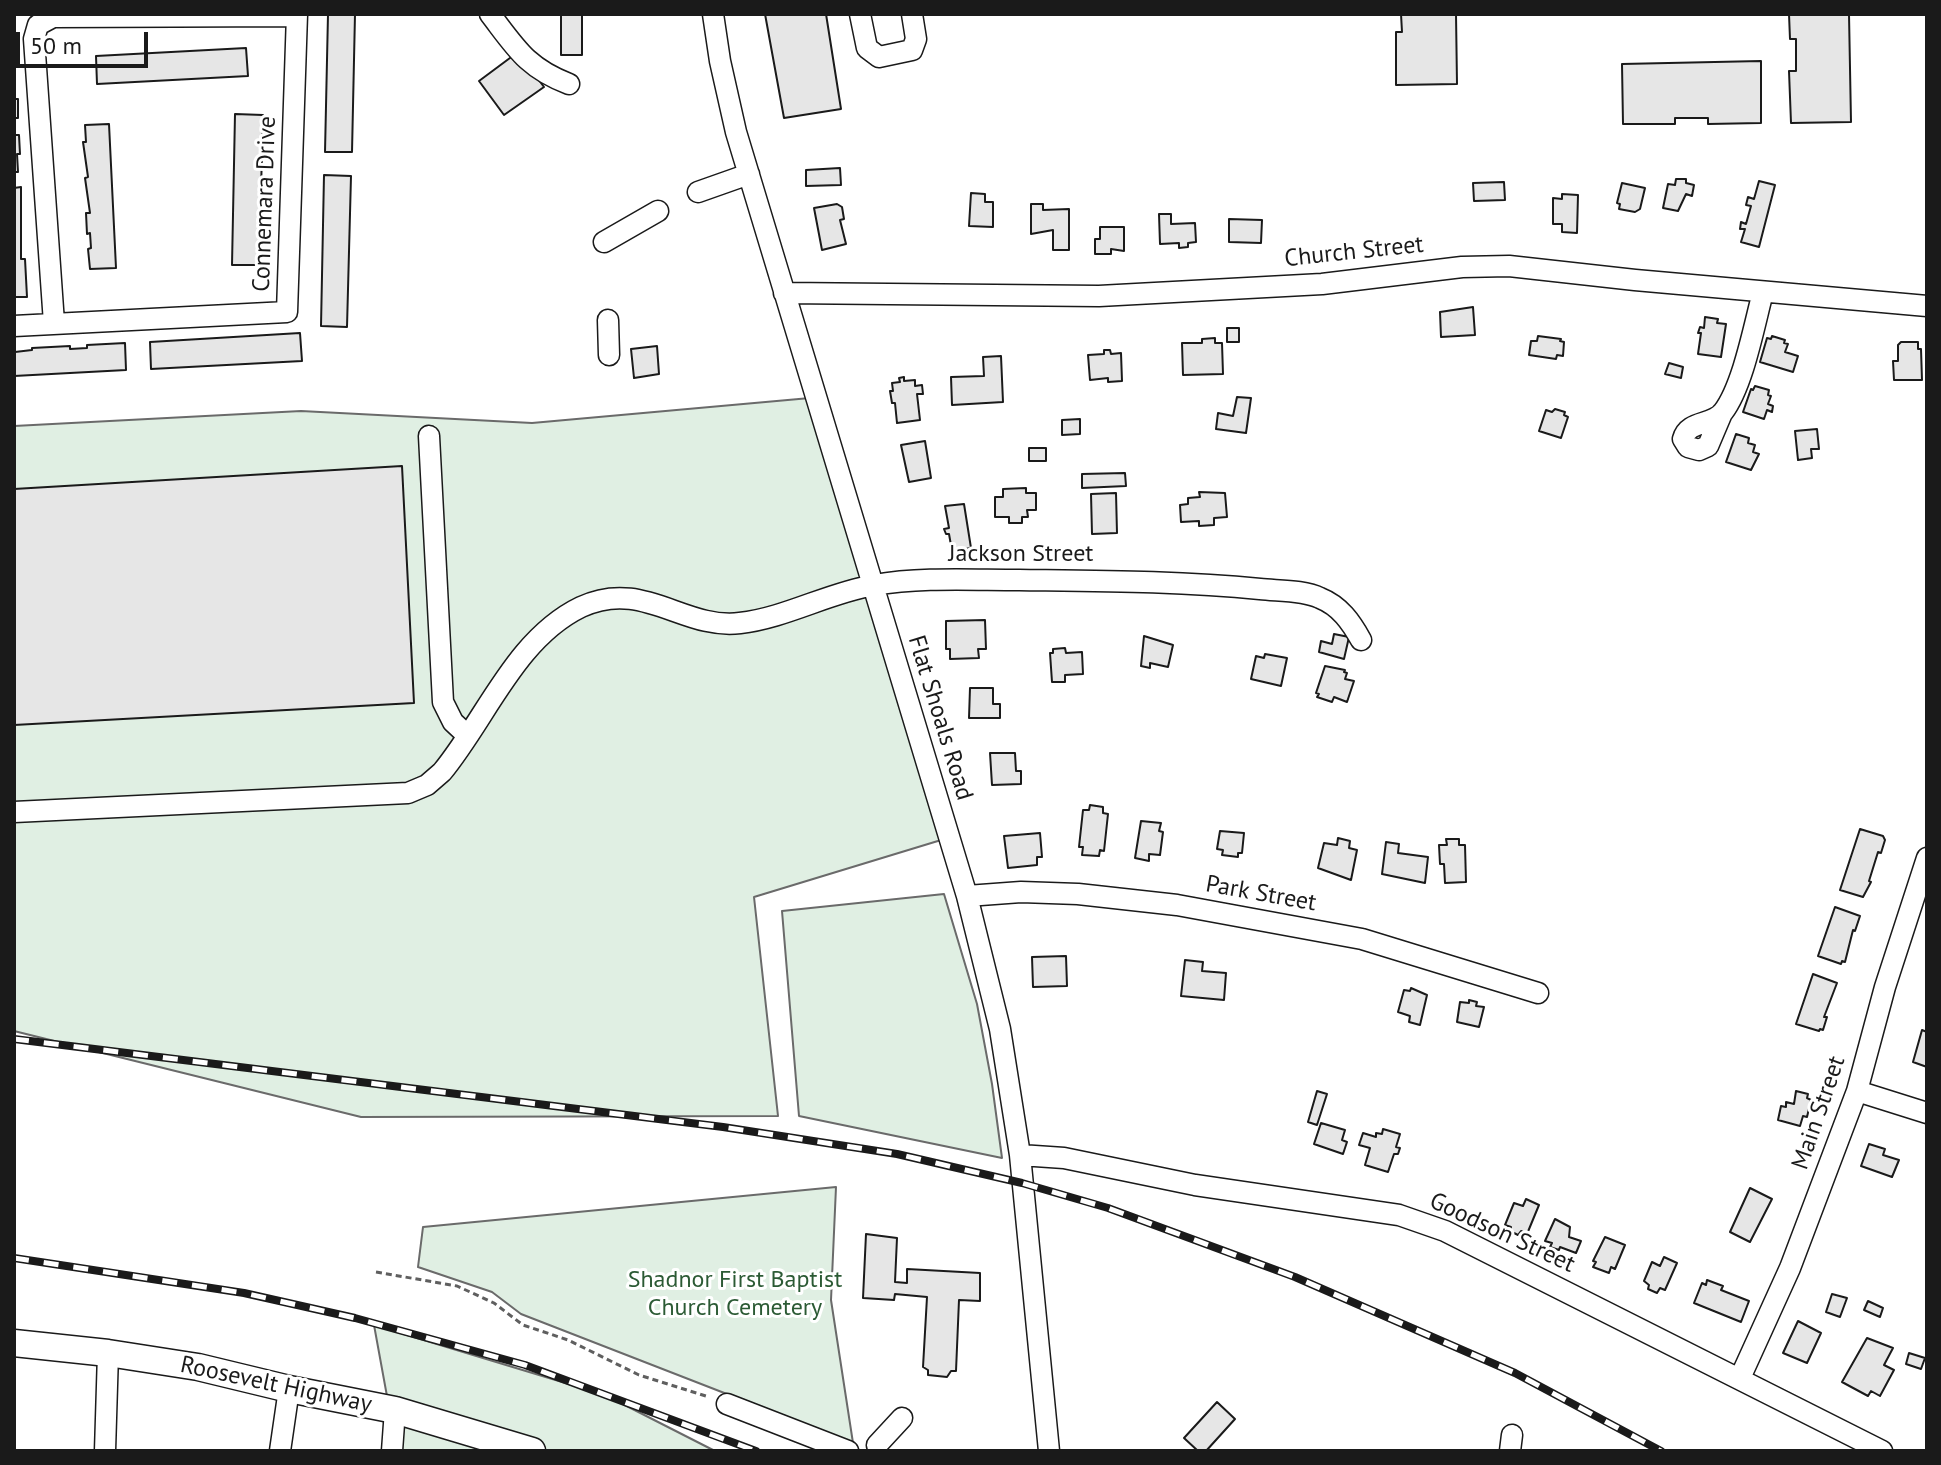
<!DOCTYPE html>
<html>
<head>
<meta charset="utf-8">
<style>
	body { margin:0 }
	#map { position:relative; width:1941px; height:1465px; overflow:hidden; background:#fff; font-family:"PT Sans",sans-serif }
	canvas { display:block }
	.frame { position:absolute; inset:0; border:16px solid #1a1a1a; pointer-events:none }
	.scale { position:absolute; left:16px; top:32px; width:132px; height:36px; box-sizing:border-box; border:4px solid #1a1a1a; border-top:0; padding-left:10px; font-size:24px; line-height:28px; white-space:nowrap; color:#1a1a1a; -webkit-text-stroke:6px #fff; paint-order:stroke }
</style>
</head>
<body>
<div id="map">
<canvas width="1941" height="1465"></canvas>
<div class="frame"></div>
<div class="scale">50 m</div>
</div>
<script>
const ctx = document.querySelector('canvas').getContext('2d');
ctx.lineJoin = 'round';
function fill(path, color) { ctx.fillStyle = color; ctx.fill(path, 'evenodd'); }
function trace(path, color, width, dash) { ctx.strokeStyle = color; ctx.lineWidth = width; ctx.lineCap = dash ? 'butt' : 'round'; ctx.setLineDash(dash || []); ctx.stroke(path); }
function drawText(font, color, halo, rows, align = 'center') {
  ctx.font = font + ' "PT Sans",sans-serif'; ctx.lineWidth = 6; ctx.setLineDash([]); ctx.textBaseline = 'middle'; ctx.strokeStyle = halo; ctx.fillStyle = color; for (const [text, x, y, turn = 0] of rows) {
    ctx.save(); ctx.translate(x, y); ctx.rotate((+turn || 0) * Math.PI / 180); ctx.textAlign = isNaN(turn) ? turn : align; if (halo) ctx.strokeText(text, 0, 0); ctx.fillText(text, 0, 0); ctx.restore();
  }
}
const green = new Path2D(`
	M810,398L951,837L754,897L778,1116L361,1117L14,1031V426L301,411L532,423Z
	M944,894L977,1004L992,1084L1002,1158L799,1116L782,911Z
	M836,1187L831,1300L853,1443L521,1314L492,1292L418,1267L423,1227Z
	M374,1325L605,1395L715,1451H397Z`);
fill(green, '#e0efe3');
trace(green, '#6a6a6a', 2);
const building = new Path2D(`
	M328,14H355L352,152H325Z
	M561,14H582V55H561Z
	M765,14H826L841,109L784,118Z
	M1401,14H1456L1457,84L1396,85V32H1402Z
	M1789,14H1849L1851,122L1791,123L1789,71H1796V39H1790Z
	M246,48L248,76L97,84L96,56Z
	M518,52L544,87L504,115L479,81Z
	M1761,61V123L1708,124V118H1675V124H1623L1622,64Z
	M14,96V99H18V118H14L15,135H19L20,154H17L18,172H14Z
	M235,114L263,115L259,265H232Z
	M109,124L116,268L90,269L88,249L91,248L90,233L87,234L86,213H90L85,178L88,177L83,142H86L85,125Z
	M840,168L841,185L806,186V170Z
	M324,175L351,176L347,327L321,326Z
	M1676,179H1686V183L1694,185L1692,196L1686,194L1678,211L1663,208L1668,184L1675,185Z
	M1759,181L1775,185L1759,247L1741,242L1745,229H1740L1741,222L1746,224L1751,206L1746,205L1748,197L1754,199Z
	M1504,182L1505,200L1474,201L1473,183Z
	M1622,183L1645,188L1640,209L1635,212L1619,209L1620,204L1617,203Z
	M21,187V259H25L27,297H14V188Z
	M971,193L985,194V202H993V227L969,226Z
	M1562,194L1578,195L1577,233L1562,232V224H1553V198L1562,199Z
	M837,204L842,207L844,219L840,220L846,244L822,250L814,208Z
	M1031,204H1043V210L1069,209V250H1053V230L1031,234Z
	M1159,214H1171V224L1195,223L1196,242L1188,243V247L1179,248V243L1160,244Z
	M1229,219L1262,220L1261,243L1229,242Z
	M1100,227H1124V251L1111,249V254H1095V239H1100Z
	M1473,307L1475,335L1441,337L1440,312Z
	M1705,317L1718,319L1717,323L1726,324L1721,357L1698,354L1701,333H1698L1700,327L1704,328Z
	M1227,328H1239V342H1227Z
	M300,333L302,361L151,369L150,342Z
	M1538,336L1561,339L1560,341L1564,342L1563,356L1557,355L1556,359L1529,355L1531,341H1537Z
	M1772,336L1785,340L1784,343L1788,344L1785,352L1798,356L1793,372L1760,362L1767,338L1771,339Z
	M1215,338V343H1222L1223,374L1183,375L1182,343H1202V339Z
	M1901,342H1918V349H1921L1922,380H1894L1893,361H1898V345Z
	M125,343L126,370L14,376V349L15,352L32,350V348L70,346V349L87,348V345Z
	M657,346L659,374L634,378L631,349Z
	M1104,350H1110L1111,354L1121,353L1122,381L1108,382V378L1090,380L1088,355L1104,354Z
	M1001,356L1003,402L952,405L951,377L984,376L983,357Z
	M1669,363L1683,367L1681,378L1665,374Z
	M904,377V381L915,380V386L922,385L923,394H917L920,420L897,423L895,403H892L890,391H893L892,383L900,382L899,378Z
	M1755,386L1769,390L1768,395L1771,396L1768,404L1773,406L1772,412L1767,410L1764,419L1743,412L1751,389L1753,390Z
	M1237,397L1251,398L1246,433L1216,429L1218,413L1233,416Z
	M1555,409L1565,412L1564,415L1568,417L1561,438L1539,431L1546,410L1552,412Z
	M1080,419V434L1062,435V420Z
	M1817,429L1819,449H1811L1812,458L1798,460L1795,431Z
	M1736,434L1749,438L1748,443L1755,445L1753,452L1759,454L1751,470L1726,462Z
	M925,441L931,478L909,482L901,445Z
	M1029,448H1046V461H1029Z
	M402,466L414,703L14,725V489Z
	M1125,473L1126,486L1082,488V474Z
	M1026,488V493H1036V510H1027L1028,517H1022V523H1009V517H995V497H1003V489Z
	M1199,492L1225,493L1227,517L1214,518V525L1199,526V521L1181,522L1180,505L1188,504V498L1200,497Z
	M1116,493L1117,533L1092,534L1091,494Z
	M964,504L971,548L952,551L949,534H946L944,529L949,528L945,506Z
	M985,620L986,649H978L979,658L950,659V649H946V621Z
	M1334,634L1349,637L1344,659L1319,652L1321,641L1332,644Z
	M1144,636L1173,645L1168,667L1150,663V668L1141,666Z
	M1065,648L1066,653L1082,652L1083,674L1065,675V682H1052L1050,653H1053V649Z
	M1265,654L1287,658L1281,686L1251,679L1256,656L1264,658Z
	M1325,666L1345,670L1344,672L1347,673L1345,679L1354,681L1347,702L1334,697L1332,702L1317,697L1319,694L1316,693Z
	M970,688H993V704H1000V718H969Z
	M990,753H1015L1016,771H1021V784L992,785Z
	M1090,805L1103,807V813L1108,814L1104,851L1100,850L1099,856L1082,855L1083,847H1079L1083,810H1089Z
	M1141,821L1161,823L1159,831L1163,832L1160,855L1149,854V861L1135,858Z
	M1860,829L1883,836L1885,840L1881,853L1878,852L1869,881L1871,882L1863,897L1840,890Z
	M1220,831L1244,833L1242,853H1238V857L1222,855L1223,850L1217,849Z
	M1040,833L1042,857H1037V865L1008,868L1004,836Z
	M1338,838L1350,841L1349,848L1357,850L1351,880L1318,868L1324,843L1337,845Z
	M1446,839H1459V845H1465L1466,882L1445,883L1444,864H1440L1439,845H1447Z
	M1386,842L1399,844L1398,853L1428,857L1425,883L1382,874Z
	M1835,907L1860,916L1855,931L1853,930L1845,962L1842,961L1841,964L1818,956Z
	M1066,956L1067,986L1033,987L1032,957Z
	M1185,960L1203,962L1202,971L1226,973L1224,1000L1181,996Z
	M1813,974L1837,983L1824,1017H1827L1823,1030L1820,1029L1819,1031L1796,1024Z
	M1411,988L1427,995L1420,1025L1409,1022L1410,1016L1398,1012L1404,990L1410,991Z
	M1469,1000L1477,1002L1476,1006L1484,1007L1479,1027L1457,1022L1460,1002L1469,1003Z
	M1922,1030L1927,1032V1067L1913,1062Z
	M1317,1091L1327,1094L1317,1125L1308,1122Z
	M1796,1091L1808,1094L1807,1098L1811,1100L1807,1117L1803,1116L1800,1126L1778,1120L1781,1106L1786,1107V1102L1794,1104Z
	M1321,1123L1345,1130L1342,1140L1347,1142L1343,1154L1314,1144Z
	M1383,1129L1400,1134L1396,1147L1400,1148L1398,1154H1394L1388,1172L1365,1165L1370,1148L1359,1145L1363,1133L1376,1137V1133L1382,1134Z
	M1869,1144L1885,1149L1883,1155L1899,1160L1892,1177L1861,1166Z
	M1750,1188L1772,1199L1750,1242L1730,1232Z
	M1526,1199L1539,1205L1527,1234L1521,1231L1518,1235L1510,1231L1511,1227L1505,1225L1514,1203L1523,1206Z
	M1555,1219L1570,1227L1569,1237L1581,1241L1576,1253L1560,1247L1559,1250L1550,1247L1552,1243L1545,1241Z
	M866,1234L897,1238L895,1282L907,1283V1269L980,1273V1301L959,1300L956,1371H951L947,1377L928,1375V1370L923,1367L927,1297L895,1294L894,1300L863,1298Z
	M1605,1237L1625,1245L1615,1269L1611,1267L1609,1273L1593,1267L1596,1262L1593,1261Z
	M1664,1257L1677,1263L1665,1290L1660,1288L1657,1293L1648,1289L1649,1285L1644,1281L1652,1262L1660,1266Z
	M1707,1280L1723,1286L1721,1290L1749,1301L1741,1322L1694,1303L1702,1283L1706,1285Z
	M1832,1294L1847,1298L1840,1317L1826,1312Z
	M1868,1301L1883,1308L1880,1317L1864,1310Z
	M1798,1321L1821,1333L1807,1363L1783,1353Z
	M1867,1338L1893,1348L1884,1365L1894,1370L1880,1396L1871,1391L1868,1396L1842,1382Z
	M1909,1353L1925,1358L1921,1369L1906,1364Z
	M1217,1402L1235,1419L1206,1451H1198L1184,1438Z`);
fill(building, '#e6e6e6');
trace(building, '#1a1a1a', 2);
const minor = new Path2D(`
	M490,14C516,48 527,68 569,84
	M713,14L720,61L736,132L967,896L1000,1029L1020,1155L1049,1451
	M860,14L867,48L879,57L912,50L916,39L912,14
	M698,192L749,174
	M604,242L658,211
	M784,293L1099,296L1322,284L1462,267L1509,266L1635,280L1927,306
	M608,320L609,355
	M54,323L34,39L38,25L53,17L297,16
	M14,326L287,312L297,14
	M1722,413L1708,446L1699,450L1688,447L1683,439C1688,420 1712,426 1723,412C1743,386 1754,326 1763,292
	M429,436L443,702L453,722L468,736
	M14,812L408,793L427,785L442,772C486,719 515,639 581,607C643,578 683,630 740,623C785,618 828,593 874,585C921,577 970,580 1019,580C1100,581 1180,581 1260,589C1278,591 1304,590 1320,598C1340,606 1351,622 1361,640
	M967,896L1021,892L1078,894L1177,905L1362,939L1538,993
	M1857,1091L1927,1113
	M1020,1155L1064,1158L1195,1185L1399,1215L1445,1231L1882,1451
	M1740,1378L1790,1268L1857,1091L1885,987L1927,858
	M727,1404L848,1451
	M877,1445L902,1418
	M105,1451L108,1353
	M280,1451L289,1389
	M392,1451L395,1410
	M1510,1451L1512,1435`);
const major = new Path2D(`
	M14,1343L108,1353L198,1367L289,1389L395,1410L532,1451`);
trace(minor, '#1a1a1a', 23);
trace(major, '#1a1a1a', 29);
trace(new Path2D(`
	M376,1272L457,1286L494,1303L523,1325L568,1340L639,1375L709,1397`), '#5f5f5f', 3, [6, 4]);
trace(minor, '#fff', 20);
trace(major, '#fff', 26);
const rail = new Path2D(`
	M14,1039L723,1127L897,1154L1022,1183L1108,1208L1295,1277L1515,1373L1661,1451
	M14,1258L244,1293L355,1318L525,1365L756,1451`);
trace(rail, '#1a1a1a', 8);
trace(rail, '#fff', 5, [15]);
drawText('24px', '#1a1a1a', '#fff', [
	["Connemara Drive",265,204,-88],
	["Church Street",1354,252,-6],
	["Jackson Street",1021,554],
	["Flat Shoals Road",940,718,73],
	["Park Street",1261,894,10],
	["Main Street",1819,1113,-71],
	["Goodson Street",1502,1233,25],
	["Roosevelt Highway",276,1385,12]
]);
drawText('24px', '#2b5a34', '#fff', [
	["Shadnor First Baptist",735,1280],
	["Church Cemetery",735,1308]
]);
</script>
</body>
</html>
